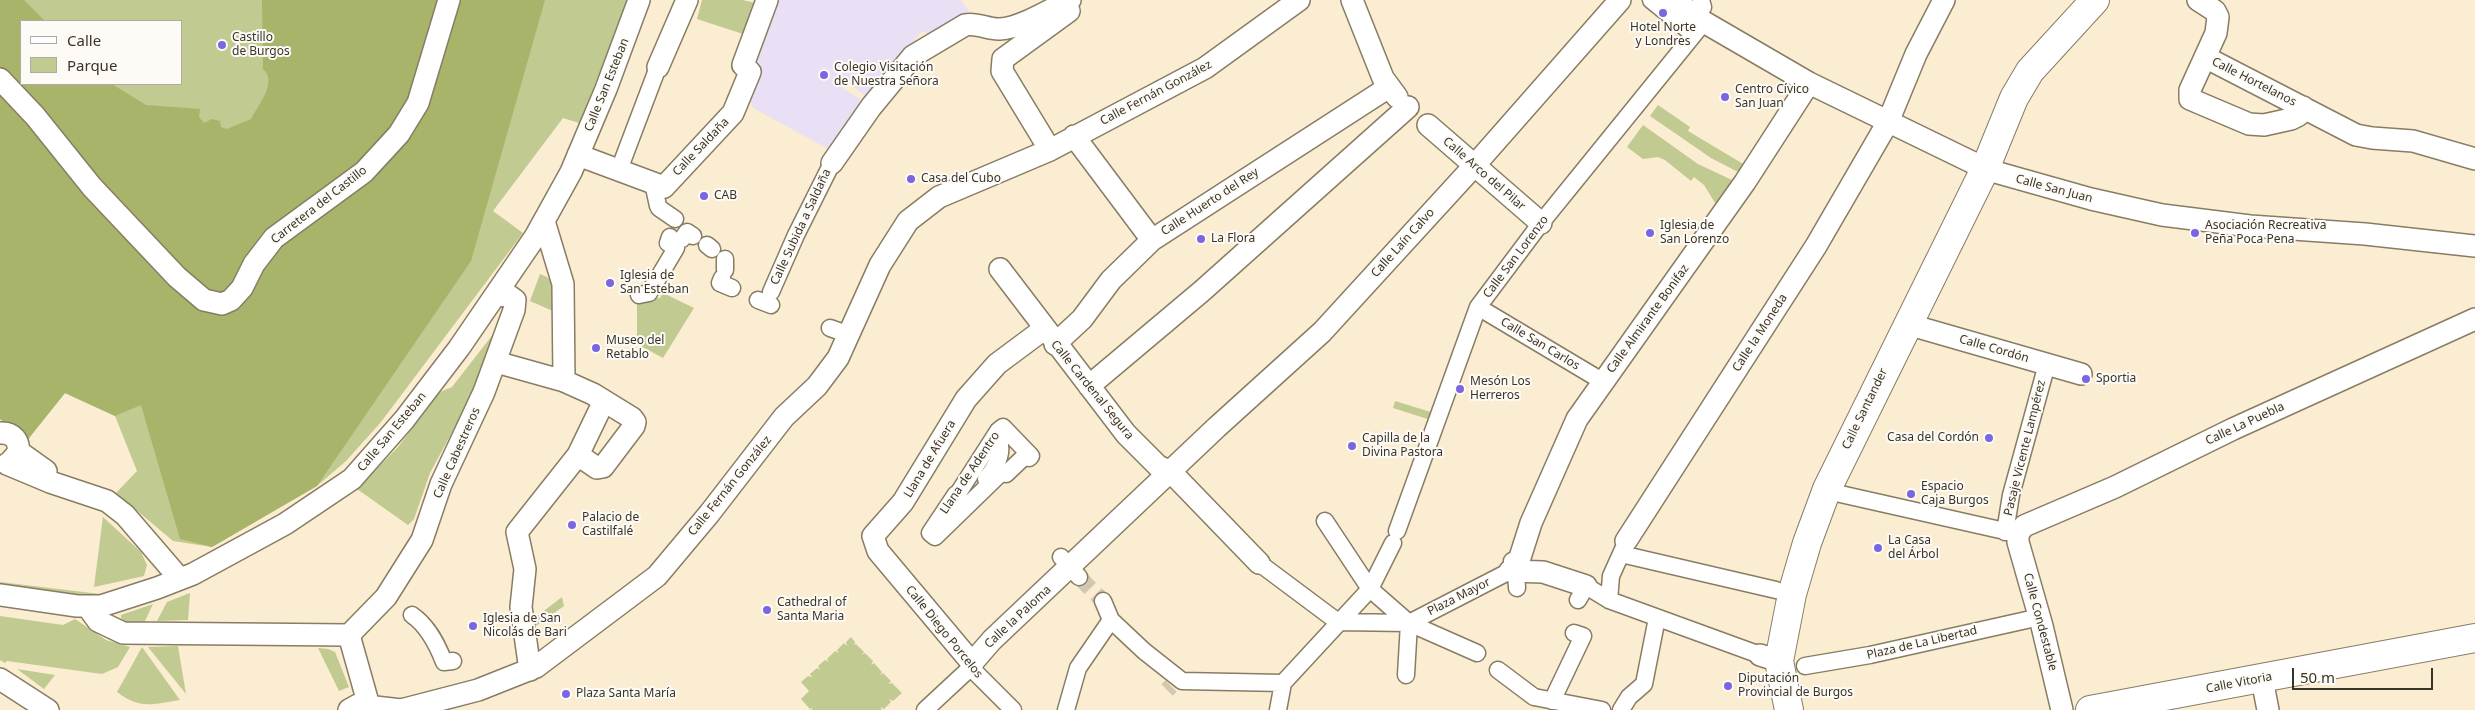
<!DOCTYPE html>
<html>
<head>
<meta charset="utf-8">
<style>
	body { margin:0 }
	#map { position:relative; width:2475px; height:710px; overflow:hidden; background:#faedd1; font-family:"Noto Sans",sans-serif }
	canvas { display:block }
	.legend { position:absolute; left:20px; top:20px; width:162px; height:65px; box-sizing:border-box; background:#fefbf6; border:1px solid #afaba4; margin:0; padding:6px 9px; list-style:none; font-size:15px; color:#393429 }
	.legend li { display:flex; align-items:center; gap:10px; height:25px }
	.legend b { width:25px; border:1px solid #afaba4 }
	.scale { position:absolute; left:2292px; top:668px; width:141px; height:22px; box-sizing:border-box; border:2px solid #393429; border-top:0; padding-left:6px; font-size:15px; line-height:18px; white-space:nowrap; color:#393429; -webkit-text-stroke:4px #fefbf6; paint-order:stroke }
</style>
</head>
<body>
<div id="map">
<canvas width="2475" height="710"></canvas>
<ul class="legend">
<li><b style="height:6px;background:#fff"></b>Calle</li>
<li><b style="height:14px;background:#c1ca90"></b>Parque</li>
</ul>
<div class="scale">50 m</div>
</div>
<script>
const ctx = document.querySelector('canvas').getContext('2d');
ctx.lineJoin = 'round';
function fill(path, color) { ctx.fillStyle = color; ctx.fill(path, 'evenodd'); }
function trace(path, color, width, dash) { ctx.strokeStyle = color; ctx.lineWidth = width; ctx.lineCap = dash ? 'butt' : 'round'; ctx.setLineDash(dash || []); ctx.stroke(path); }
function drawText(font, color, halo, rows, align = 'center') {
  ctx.font = font + ' "Noto Sans",sans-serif'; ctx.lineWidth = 4; ctx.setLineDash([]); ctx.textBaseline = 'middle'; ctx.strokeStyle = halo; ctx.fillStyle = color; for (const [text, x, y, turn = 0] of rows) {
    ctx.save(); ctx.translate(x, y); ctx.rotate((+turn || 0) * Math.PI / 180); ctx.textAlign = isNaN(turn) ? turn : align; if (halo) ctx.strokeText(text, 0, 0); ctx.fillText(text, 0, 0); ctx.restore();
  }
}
fill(new Path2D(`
	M772,0H961L969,11L933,34H928L922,31L870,95L865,96L844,79L840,86L864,102L832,151L753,108L749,100L763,71L748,63Z`), '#e9e0f5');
fill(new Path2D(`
	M0,0H629L579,123L563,118L493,211L523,233L381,422L346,461L317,486L212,547L173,541L116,493L137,471L115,416L65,393L25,443L0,419ZM21,21H181V84H21Z
	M702,0H743L755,3L746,35L697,19Z
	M1658,105L1690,127L1688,131L1745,165L1740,173L1711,158L1650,116Z
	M1643,125L1698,164L1734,181L1717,206L1704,185L1694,177L1691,181L1665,160L1658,157L1643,159L1627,147Z
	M540,274L547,277L555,286V312L530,301Z
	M663,293L694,308L663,358L637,344V299L660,298Z
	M494,333L476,388L430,473L414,519L408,525L357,489L398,447L440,392L452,387Z
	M1395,401L1434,413L1431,420L1393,408Z
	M103,517L141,552L147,565L144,576L94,587Z
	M0,582L100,594L89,597L0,587Z
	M190,593L188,620L157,621L167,602Z
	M562,597L564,606L533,628L532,620Z
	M153,604L144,623L125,622L121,618V615Z
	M0,616L63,625L75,619L106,640L130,647L118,667L102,674L7,661L5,663L0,660Z
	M851,637L855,642L854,645L856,644L864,652L862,655L865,653L873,661L871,665L874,663L882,672L880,675L883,673L891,681L888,684L892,683L902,693L893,701L889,699L891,702L884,709L880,707L882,710H811L813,707L810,709L801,699L809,691L801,682L808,676L812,677L810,674L817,668L820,670L818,666L825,660L829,662L827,659L835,651L839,653L837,650L844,643L847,646L846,642Z
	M178,646L186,694L148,647Z
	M142,647L180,700C153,704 141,710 117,692Z
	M318,648L328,649L335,652L349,687L339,691Z
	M17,669L55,675L44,689Z`), '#c1ca90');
fill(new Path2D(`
	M0,0H24L45,21H21V84H112L146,105L200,109L199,117L204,123L212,119L220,121L221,127L227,129L251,119C258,105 278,82 263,69L262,0H545L471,261L317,486L212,547L180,539L141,405L115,416L65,393L25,443L0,419Z`), '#a9b46b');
trace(new Path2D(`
	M1079,577L1103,601
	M1167,690L1171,686`), '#d3c8af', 16, [16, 8]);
const pedestrian = new Path2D(`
	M1651,0L1687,29L1703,7L1701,0
	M619,170L658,67
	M653,183L658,206
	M659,208L675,219
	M682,239L687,232L693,236
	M707,245L712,249
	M725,259V270
	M722,278L720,283L732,288
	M657,280L676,248L668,243L670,237
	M771,292L796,235L832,163
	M639,295L649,293L654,284
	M758,300L771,305
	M1478,307L1602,381
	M830,328L847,334
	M1003,427L1031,456L1029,458L1026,455L1006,474L1003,471L935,537L930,533L956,494L957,495L998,431Z
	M986,479C996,467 1006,450 996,436
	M1836,493L2018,534
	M1325,521L1370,589L1409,623L1477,653
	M1397,531L1478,307L1541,223L1704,22
	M2005,532L2011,495L2047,364
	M1621,554L1776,590
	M1061,557L1079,577
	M1512,561L1516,570L1517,588
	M1259,563L1338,622L1409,623L1510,571
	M1578,600L1586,586L1609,600L1760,655
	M1609,600L1611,576L1625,545
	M1103,601L1111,620L1144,651L1182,681L1283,683L1370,589L1393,543
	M412,615C428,626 437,644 444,662L453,661
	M972,663L976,673L1013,710
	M1805,666L1870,655L2040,617
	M1498,670L1534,697L1602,710
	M1406,675L1409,623
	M1552,701L1583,636L1574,633
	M925,710L967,671L972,663
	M1066,710L1078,668L1111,620
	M1278,710L1283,683
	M1621,710L1629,697L1644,684L1657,618`);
const minor = new Path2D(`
	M1352,0L1383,78L1397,97
	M1674,0L1704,22L1809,83L1988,170L2091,199L2162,215L2250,226L2365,234L2475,246
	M2198,0L2215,11L2218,17L2216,33L2190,90V99L2249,124L2264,125L2291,119L2299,115L2303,107
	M2205,57L2356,135L2372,138L2413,141L2475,159
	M658,67L687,0
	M0,79L35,116L92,187L177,277L204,300L222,304L231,300L242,288L254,264L274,238L364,172L399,134L418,103L449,0
	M1428,125L1541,223
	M1074,136L1152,240
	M1050,150L1002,71L1003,59L1069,11
	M578,155L664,187L733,113L750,72L743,65L767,0
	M832,163L871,107L913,56L965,25C977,22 988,30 1000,29C1021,28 1051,9 1070,0
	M544,221L563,284L564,381
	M1000,269L1126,434L1158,466L1171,472L1259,563
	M1907,324L2081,374
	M1044,329L997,364L966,399L903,502L873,536L878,551L972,663L992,640L1217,427L1322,332L1474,166L1620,0
	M1055,344L1082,319L1111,280L1152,240L1389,87
	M496,362L564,381L593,394L632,418L635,422L634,426L603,467L597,468L578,455L604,401
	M1089,386L1202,291L1408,107
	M0,433C13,432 20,441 18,453L10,462
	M18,451L46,471
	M7,464L50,482L107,501L125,515L180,579
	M1626,541L1816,246L1888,122L1916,54L1944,0
	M1516,570L1531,523L1577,419L1745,182L1809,83
	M1510,571L1543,572L1586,586
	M0,595L77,606H101L157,588L193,574L285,524L352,479L404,420L459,348L535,237L571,172L606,89L639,0
	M87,606L98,621L123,633L349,635L386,597L422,540L441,484L484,392L514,310L515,300L508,295L495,296
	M349,635L369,706
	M1760,655L1779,661
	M530,670L521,607L525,569L517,532L578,455
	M0,679L48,710
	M2262,679L2268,710
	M349,710L358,705L401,710L478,690L536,667L657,576L709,514L784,417L817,386L838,358L880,265L908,221L939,197L1050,150L1205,68L1299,0
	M2062,710L2042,626L2018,542V534L2024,526L2115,487L2233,429L2475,319`);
const primary = new Path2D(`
	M1789,710L1779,661L1792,594L1807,543L1827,489L1985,169L2014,98L2030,71L2095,0`);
const trunk = new Path2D(`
	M2090,710L2475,638`);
trace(pedestrian, '#887c63', 19);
trace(minor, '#887c63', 24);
trace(primary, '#887c63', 30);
trace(trunk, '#887c63', 30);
trace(pedestrian, '#fff', 16);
trace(minor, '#fff', 21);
trace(primary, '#fff', 28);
trace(trunk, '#fff', 28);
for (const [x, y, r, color] of [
	[1663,13,5,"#7a66e1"],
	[222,45,5,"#7a66e1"],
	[824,75,5,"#7a66e1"],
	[1725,97,5,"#7a66e1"],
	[911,179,5,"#7a66e1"],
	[704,196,5,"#7a66e1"],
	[1650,233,5,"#7a66e1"],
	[2195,233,5,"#7a66e1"],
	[1201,239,5,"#7a66e1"],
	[610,283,5,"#7a66e1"],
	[596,348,5,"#7a66e1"],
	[2086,379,5,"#7a66e1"],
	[1460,389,5,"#7a66e1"],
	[1989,438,5,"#7a66e1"],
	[1352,446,5,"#7a66e1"],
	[1911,494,5,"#7a66e1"],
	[572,525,5,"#7a66e1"],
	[1878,548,5,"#7a66e1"],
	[767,610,5,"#7a66e1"],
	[473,626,5,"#7a66e1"],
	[1728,686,5,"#7a66e1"],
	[566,694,5,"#7a66e1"]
]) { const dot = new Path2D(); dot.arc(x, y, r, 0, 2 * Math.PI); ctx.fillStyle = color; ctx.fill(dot); trace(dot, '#fefbf6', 2); }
drawText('12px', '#393429', '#fefbf6', [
	["Hotel Norte",1663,28,"center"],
	["y Londres",1663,42,"center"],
	["Castillo",232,38],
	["de Burgos",232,52],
	["Colegio Visitación",834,68],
	["de Nuestra Señora",834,82],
	["Centro Cívico",1735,90],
	["San Juan",1735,104],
	["Casa del Cubo",921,179],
	["CAB",714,196],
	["Iglesia de",1660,226],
	["San Lorenzo",1660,240],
	["Asociación Recreativa",2205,226],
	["Peña Poca Pena",2205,240],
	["La Flora",1211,239],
	["Iglesia de",620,276],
	["San Esteban",620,290],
	["Museo del",606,341],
	["Retablo",606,355],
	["Sportia",2096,379],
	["Mesón Los",1470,382],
	["Herreros",1470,396],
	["Casa del Cordón",1979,438,"right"],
	["Capilla de la",1362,439],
	["Divina Pastora",1362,453],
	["Espacio",1921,487],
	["Caja Burgos",1921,501],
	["Palacio de",582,518],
	["Castilfalé",582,532],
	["La Casa",1888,541],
	["del Árbol",1888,555],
	["Cathedral of",777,603],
	["Santa Maria",777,617],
	["Iglesia de San",483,619],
	["Nicolás de Bari",483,633],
	["Diputación",1738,679],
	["Provincial de Burgos",1738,693],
	["Plaza Santa María",576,694]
], 'left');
drawText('12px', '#393429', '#fefbf6', [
	["Calle Hortelanos",2254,82,27],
	["Calle San Esteban",607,85,-68],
	["Calle Fernán González",1156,93,-28],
	["Calle Saldaña",701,147,-46],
	["Calle Arco del Pilar",1484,174,41],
	["Calle San Juan",2054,189,15],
	["Calle Huerto del Rey",1210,202,-33],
	["Carretera del Castillo",319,205,-38],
	["Calle Subida a Saldaña",801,227,-65],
	["Calle Laín Calvo",1403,243,-48],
	["Calle San Lorenzo",1516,257,-53],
	["Calle Almirante Bonifaz",1648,319,-54],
	["Calle la Moneda",1760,333,-57],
	["Calle San Carlos",1540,344,31],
	["Calle Cordón",1994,349,16],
	["Calle Cardenal Segura",1092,390,51],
	["Calle Santander",1865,409,-64],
	["Calle La Puebla",2245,424,-25],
	["Calle San Esteban",392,432,-50],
	["Pasaje Vicente Lampérez",2025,448,-76],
	["Calle Cabestreros",457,453,-66],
	["Llana de Afuera",930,459,-59],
	["Llana de Adentro",970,473,-56],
	["Calle Fernán González",730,486,-51],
	["Plaza Mayor",1459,597,-27],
	["Calle la Paloma",1018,617,-43],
	["Calle Condestable",2040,622,75],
	["Calle Diego Porcelos",944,632,51],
	["Plaza de La Libertad",1922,643,-13],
	["Calle Vitoria",2239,683,-11]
]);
</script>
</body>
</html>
